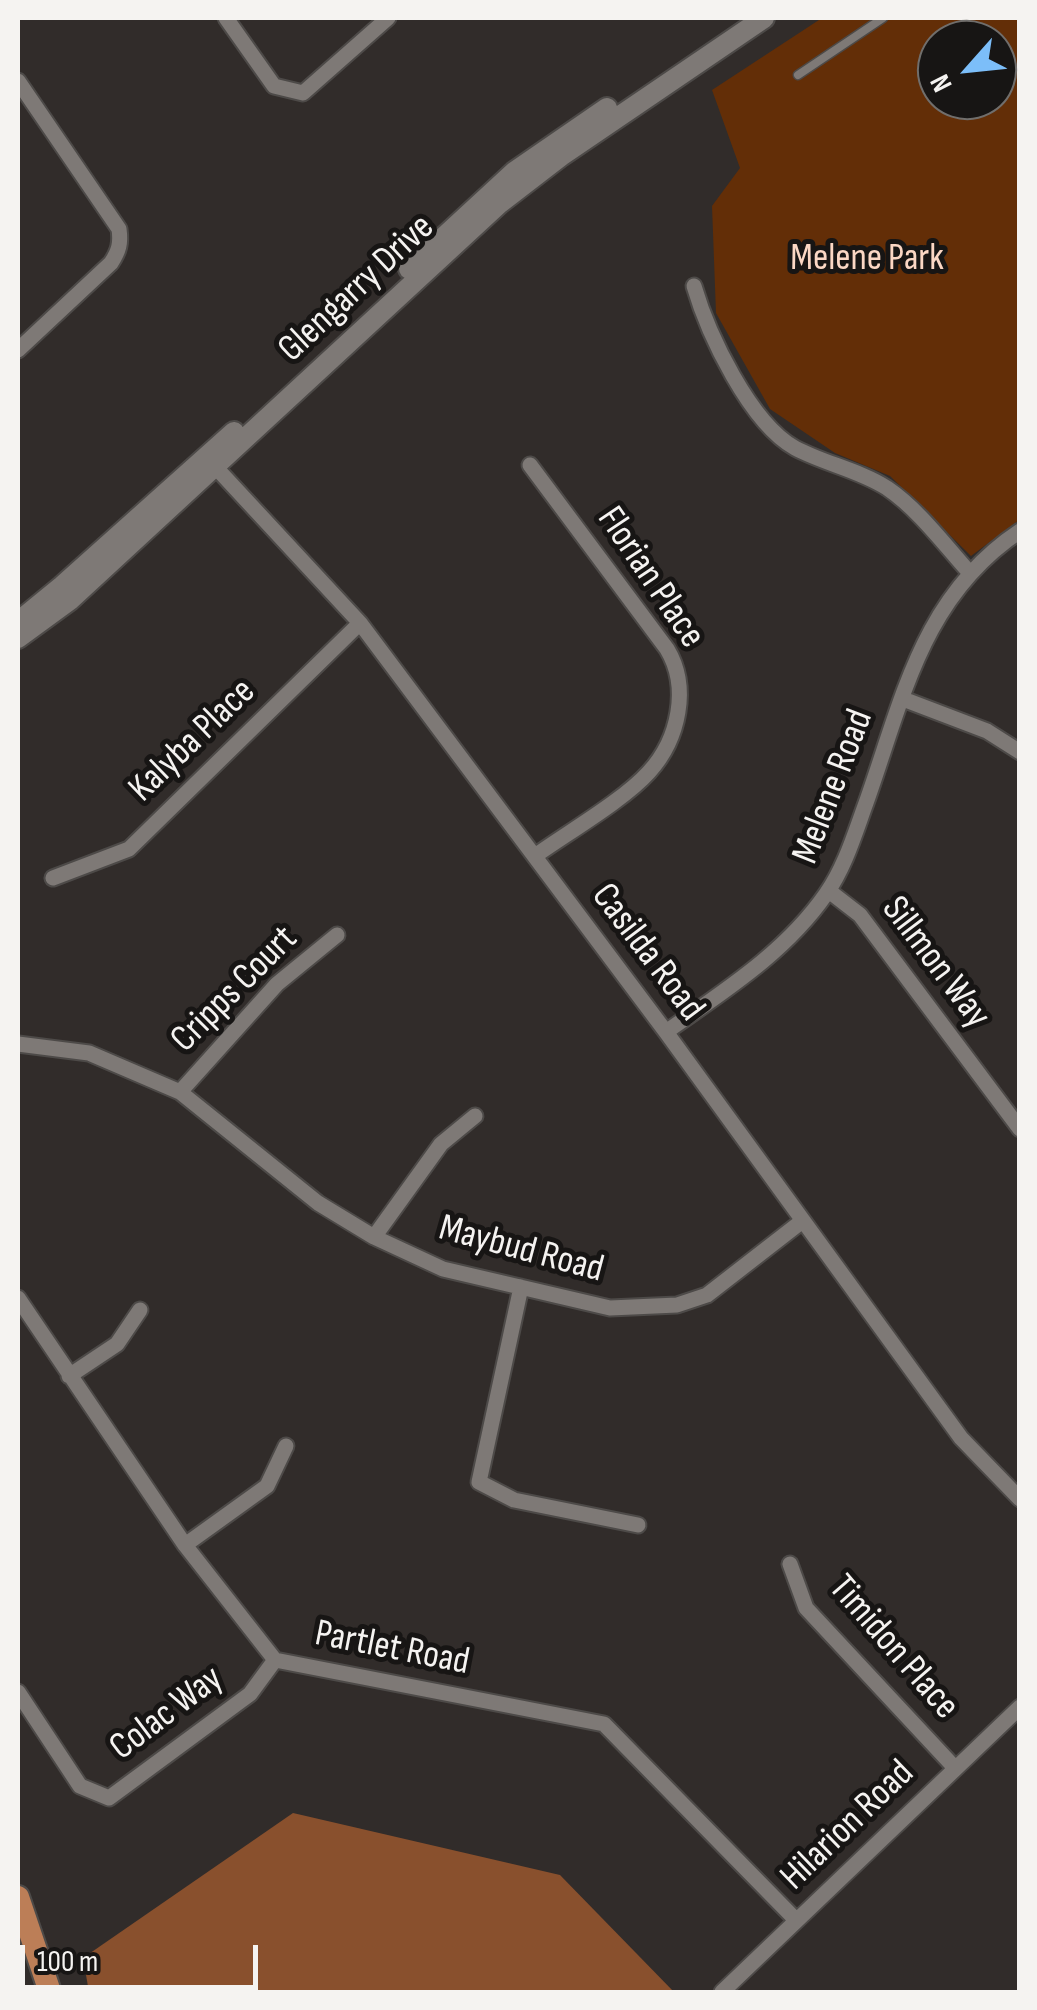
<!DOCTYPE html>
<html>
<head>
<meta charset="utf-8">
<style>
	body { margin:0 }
	#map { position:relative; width:1037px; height:2010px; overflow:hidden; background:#312c2a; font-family:"Sofia Sans Condensed",sans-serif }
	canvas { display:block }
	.frame { position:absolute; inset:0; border:20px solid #f5f3f1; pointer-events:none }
	.north { position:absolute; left:917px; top:20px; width:100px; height:100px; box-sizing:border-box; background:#171514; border:2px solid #706e6c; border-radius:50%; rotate:243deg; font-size:28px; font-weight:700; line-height:40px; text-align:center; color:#f5f3f1 }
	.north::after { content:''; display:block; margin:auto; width:35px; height:45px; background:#7cbef9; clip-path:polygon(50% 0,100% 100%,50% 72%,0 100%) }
	.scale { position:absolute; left:20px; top:1945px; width:238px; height:45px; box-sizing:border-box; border:5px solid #f5f3f1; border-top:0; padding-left:12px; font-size:30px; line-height:35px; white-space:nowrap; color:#f5f3f1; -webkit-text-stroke:8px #171514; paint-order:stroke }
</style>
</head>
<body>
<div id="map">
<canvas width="1037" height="2010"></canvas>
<div class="frame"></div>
<div class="north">N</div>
<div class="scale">100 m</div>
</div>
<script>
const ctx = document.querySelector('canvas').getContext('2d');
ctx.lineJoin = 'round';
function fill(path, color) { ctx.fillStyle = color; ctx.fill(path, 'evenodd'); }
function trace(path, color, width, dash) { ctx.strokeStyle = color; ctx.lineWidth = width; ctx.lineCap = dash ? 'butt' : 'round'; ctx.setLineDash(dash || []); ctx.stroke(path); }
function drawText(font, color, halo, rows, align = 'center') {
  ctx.font = font + ' "Sofia Sans Condensed",sans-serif'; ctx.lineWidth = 10; ctx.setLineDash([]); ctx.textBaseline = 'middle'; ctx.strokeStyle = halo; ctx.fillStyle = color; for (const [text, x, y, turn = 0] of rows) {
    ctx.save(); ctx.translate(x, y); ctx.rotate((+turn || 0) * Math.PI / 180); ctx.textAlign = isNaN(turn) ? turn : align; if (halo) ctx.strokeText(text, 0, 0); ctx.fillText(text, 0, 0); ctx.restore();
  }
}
fill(new Path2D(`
	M822,18H1019V520L971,556L890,476L835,453L770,409L716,313L712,206L740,168L712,90ZM937,40H997V100H937Z`), '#632e07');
fill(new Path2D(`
	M293,1813L560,1875L674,1992H89L83,1958Z`), '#89502d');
const lane = new Path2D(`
	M798,75L883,18`);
const street = new Path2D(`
	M226,18L274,86L303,93L388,18
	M18,81L119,229C121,243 119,251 111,263L18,350
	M694,286C708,334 750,423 795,448C825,464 859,470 887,488C918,509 944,544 969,572
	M209,460L360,623L666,1032L961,1438L1020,1499
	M530,465L667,649C690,687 679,739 649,772C624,800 567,833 535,856
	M903,699L987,731L1020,752
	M53,878L129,849L360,623
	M829,891L860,915L1020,1129
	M666,1032C724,991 785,953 826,894C845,867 855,833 866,803C903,699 922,596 1020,531
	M18,1044L89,1053L180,1092L318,1203L374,1237L443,1269L610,1308L677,1305L707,1295L801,1222
	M180,1092L277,984L337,935
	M374,1237L441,1144L475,1116
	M521,1287L479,1482L514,1500L638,1525
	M18,1298L185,1545L275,1660L604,1724L796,1920
	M69,1376L117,1344L140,1310
	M185,1545L267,1486L286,1446
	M790,1564L806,1608L955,1768
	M18,1692L80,1786L109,1798L250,1694L275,1660
	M722,1992L1020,1707`);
const secondary = new Path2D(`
	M409,269L514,172L607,108
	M18,622L62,586L234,432
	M18,638L70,600L500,203L561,156L764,18`);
const primary = new Path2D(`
	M18,1897L50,1992`);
trace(lane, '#4d4a48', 11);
trace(street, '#4d4a48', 19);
trace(secondary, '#4d4a48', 24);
trace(primary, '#4d4a48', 26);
trace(lane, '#7e7976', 8);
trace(street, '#7e7976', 15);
trace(secondary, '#7e7976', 20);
trace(primary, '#bc7e57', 22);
drawText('38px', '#fbd7c4', '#171514', [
	["Melene Park",867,259]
]);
drawText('38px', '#f5f3f1', '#171514', [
	["Glengarry Drive",357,289,-43],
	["Florian Place",650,578,56],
	["Kalyba Place",193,741,-44],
	["Melene Road",834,787,-69],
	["Casilda Road",647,953,53],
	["Sillmon Way",935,963,53],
	["Cripps Court",235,990,-45],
	["Maybud Road",521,1250,15],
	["Timidon Place",893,1648,49],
	["Partlet Road",392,1649,11],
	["Colac Way",167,1714,-37],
	["Hilarion Road",848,1826,-44]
]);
</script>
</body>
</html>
